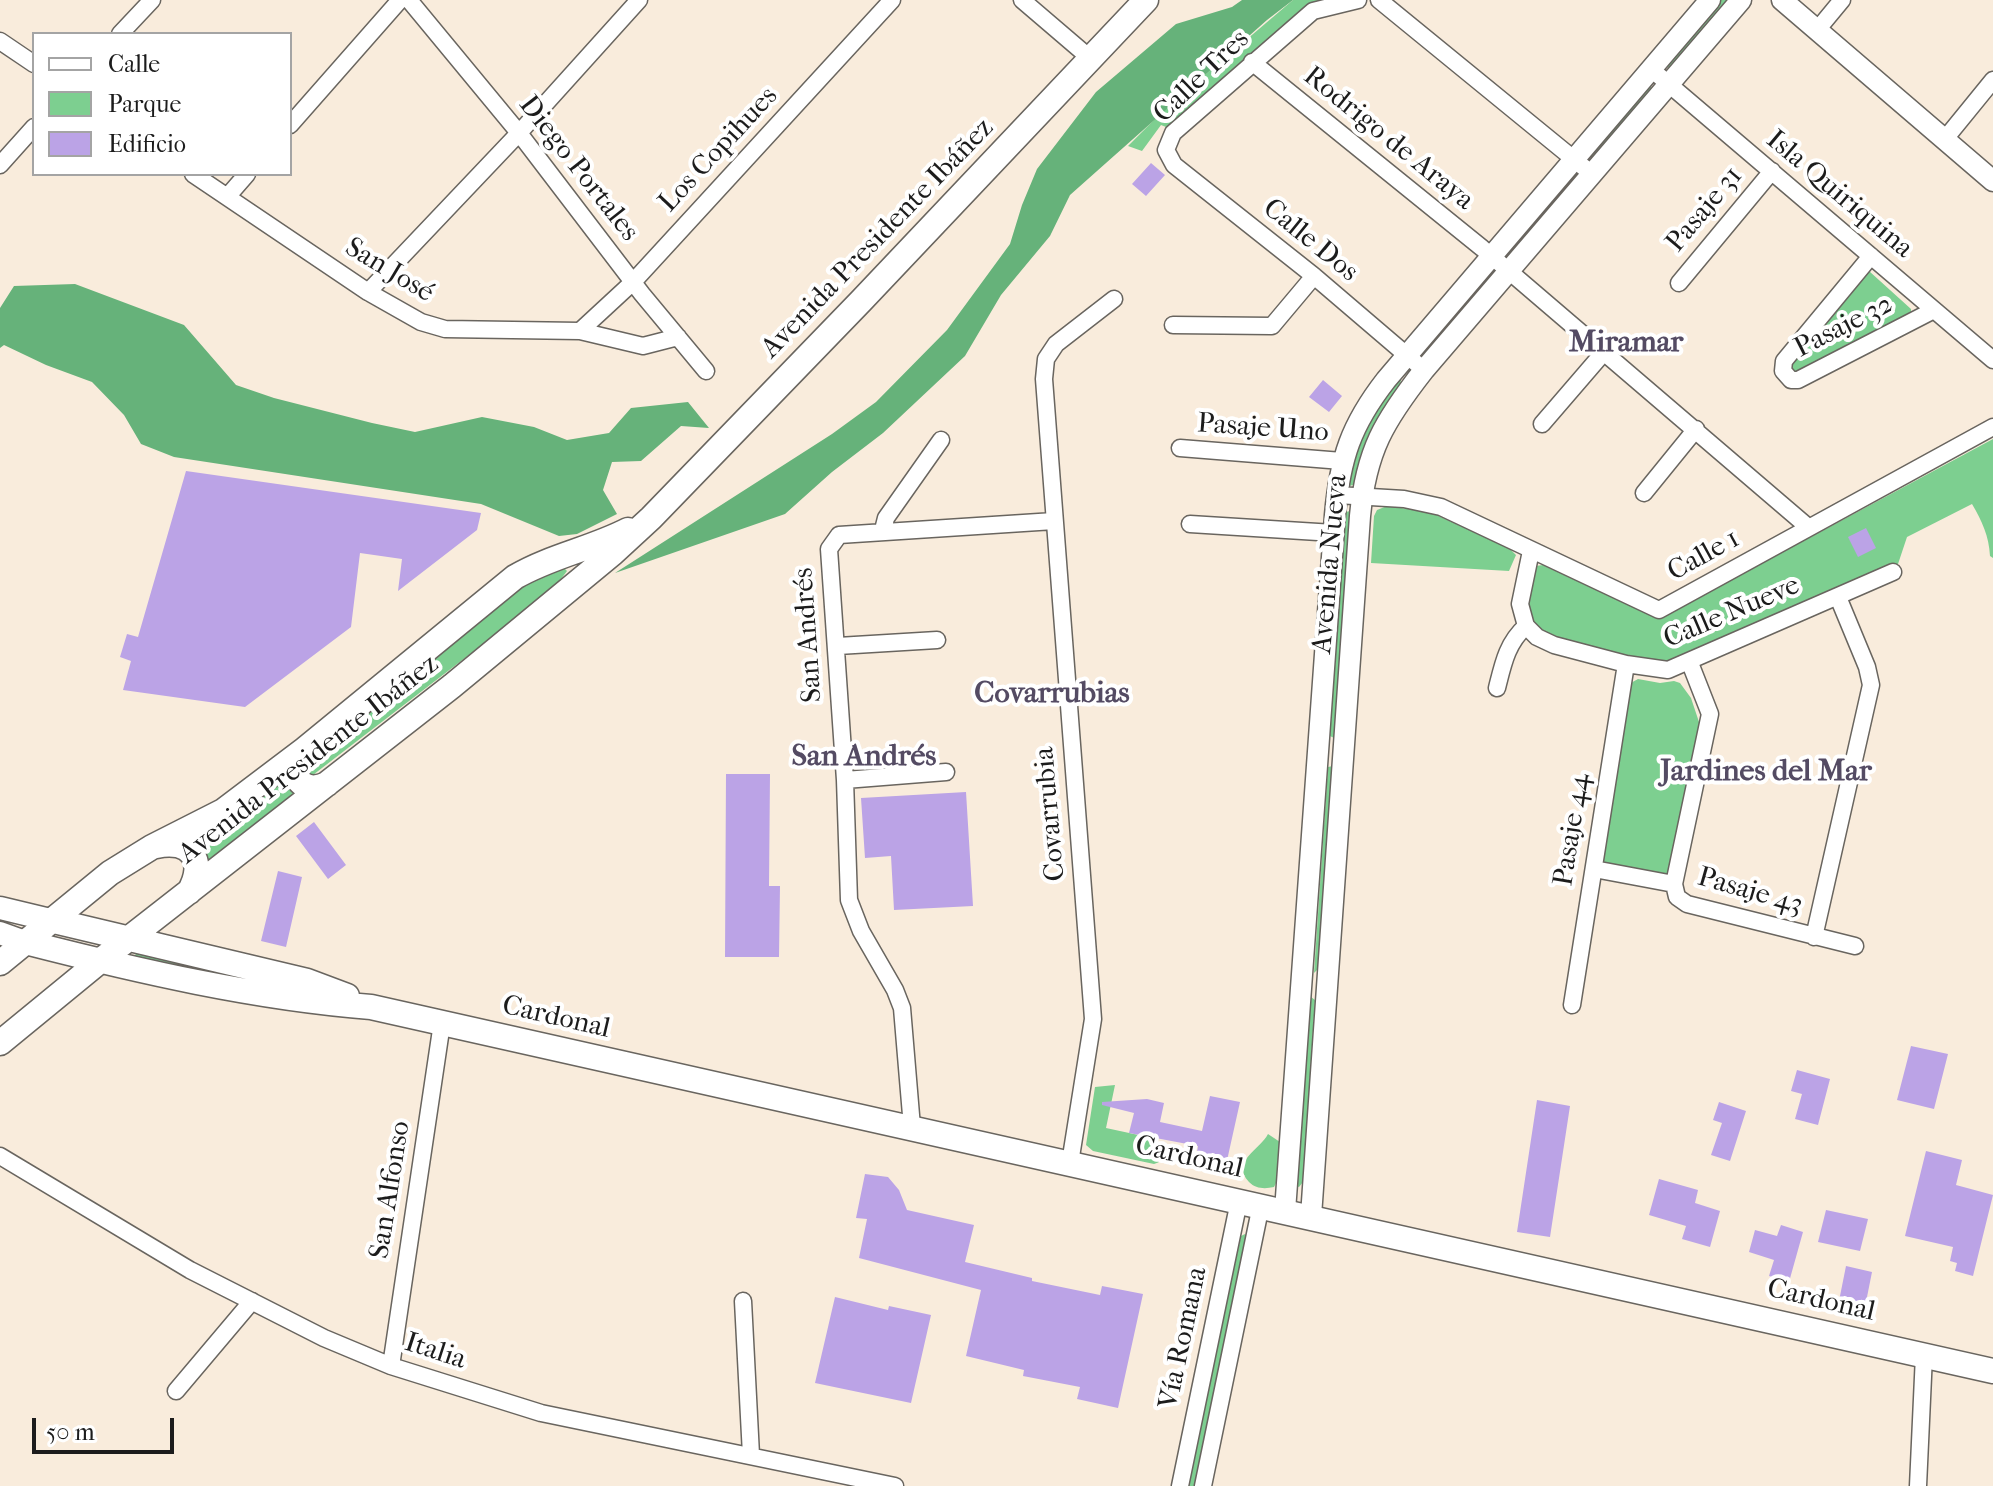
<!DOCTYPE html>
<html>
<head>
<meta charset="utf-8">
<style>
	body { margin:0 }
	#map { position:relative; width:1993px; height:1486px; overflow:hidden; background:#f9ecdc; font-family:"IM FELL French Canon",serif }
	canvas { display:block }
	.legend { position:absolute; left:32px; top:32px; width:260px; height:144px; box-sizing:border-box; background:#fff; border:2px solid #a4a4a4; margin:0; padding:10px 14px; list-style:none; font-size:24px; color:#1c1c1c }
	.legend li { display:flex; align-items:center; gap:16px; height:40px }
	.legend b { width:40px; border:2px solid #a4a4a4 }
	.scale { position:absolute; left:32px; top:1418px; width:142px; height:36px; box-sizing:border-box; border:4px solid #1c1c1c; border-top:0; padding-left:10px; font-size:24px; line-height:28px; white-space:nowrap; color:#1c1c1c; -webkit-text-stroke:6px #fff; paint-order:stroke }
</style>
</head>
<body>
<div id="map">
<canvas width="1993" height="1486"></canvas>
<ul class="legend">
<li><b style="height:10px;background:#fff"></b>Calle</li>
<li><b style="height:22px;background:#7dcf90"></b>Parque</li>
<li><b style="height:22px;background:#bba3e6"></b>Edificio</li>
</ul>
<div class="scale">50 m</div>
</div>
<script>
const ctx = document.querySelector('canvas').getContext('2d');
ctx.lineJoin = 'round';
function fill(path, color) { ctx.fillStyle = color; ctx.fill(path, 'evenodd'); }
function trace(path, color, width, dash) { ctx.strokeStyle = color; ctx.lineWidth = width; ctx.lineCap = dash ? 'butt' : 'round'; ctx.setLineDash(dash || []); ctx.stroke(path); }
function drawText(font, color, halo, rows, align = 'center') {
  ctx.font = font + ' "IM FELL French Canon",serif'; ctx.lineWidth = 8; ctx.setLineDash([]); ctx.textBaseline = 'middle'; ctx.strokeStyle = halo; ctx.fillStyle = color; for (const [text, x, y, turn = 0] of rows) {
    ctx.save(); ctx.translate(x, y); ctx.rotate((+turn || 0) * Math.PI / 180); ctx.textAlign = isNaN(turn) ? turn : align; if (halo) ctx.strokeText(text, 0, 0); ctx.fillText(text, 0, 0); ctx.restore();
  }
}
fill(new Path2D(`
	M1293,0H1332L1171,129L1161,125L1142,151L1128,146L1165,109Z
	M1721,0H1729L1671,68L1666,67L1665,65Z
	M1650,85L1652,90L1593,158L1590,157V154Z
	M1573,173L1577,175V179L1510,258H1506L1505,254Z
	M1869,271L1911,309V314L1793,375L1790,363Z
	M1487,274H1491L1492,278L1426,354H1424L1423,350Z
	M1398,379L1401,380L1400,385C1377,416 1359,444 1355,484L1350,486C1343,451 1378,407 1398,379Z
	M1993,439V558L1990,556C1989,536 1982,521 1972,504L1907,537L1898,564L1667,667L1554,642L1535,630L1525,605L1535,566L1543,565L1654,617L1664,616Z
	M1387,506L1430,512L1510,549L1516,555L1509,571L1371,563L1374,516L1377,510Z
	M1350,511L1336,735L1334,738L1330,736L1346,512Z
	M563,567L567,571L552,591L309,778L301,765L515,592L528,582Z
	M1638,679L1660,683L1674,681L1680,683L1691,698L1701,728L1668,877L1602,864L1629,684Z
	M1333,766L1318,969L1314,973L1328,767Z
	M285,774L301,790L210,867L189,839Z
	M137,953L187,962L321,997L133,957Z
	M1311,997L1315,1000L1303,1182L1299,1187L1296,1186Z
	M1115,1085L1106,1128L1157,1139L1156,1144L1171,1148C1167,1156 1164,1161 1154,1164L1093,1151L1086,1145L1095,1087Z
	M1268,1134L1280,1142C1283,1155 1281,1175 1274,1187C1265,1189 1256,1189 1249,1182C1230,1161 1260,1150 1268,1134Z
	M1245,1234L1247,1237L1194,1486H1188L1241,1236Z`), '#7dcf90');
fill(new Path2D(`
	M1242,0H1293L1267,20L1070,195L1050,236L1001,295L965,356L883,433L832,472L785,514L615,573L832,434L876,402L947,330L1010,244L1022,205L1037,169L1096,92L1176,24L1232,7Z
	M75,284L184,325L236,385L274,398L372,423L415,432L482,417L534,427L567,440L609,433L631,408L688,402L709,428L681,426L641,461L612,462L603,490L617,514L577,534L559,536L481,504L174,457L141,444L124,415L92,382L46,365L4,345L0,348V308L14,286Z`), '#66b27a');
fill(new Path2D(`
	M1151,163L1165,175L1146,196L1132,184Z
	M1323,380L1342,396L1329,412L1309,397Z
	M186,471L481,513L477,530L398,591L402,559L360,553L351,627L245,707L123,690L131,661L120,657L127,634L138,637Z
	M1866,528L1876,548L1858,557L1848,537Z
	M726,774H770L769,886H780L779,957H725Z
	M966,792L973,906L894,910L891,856L865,858L861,798Z
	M314,822L346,865L328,879L296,836Z
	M278,871L302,877L286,947L261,941Z
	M1911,1046L1948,1054L1934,1109L1897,1100Z
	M1797,1070L1830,1079L1818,1125L1795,1119L1802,1094L1791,1091Z
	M1210,1096L1240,1102L1226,1165L1196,1158L1198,1146L1129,1133L1134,1113L1102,1105V1102L1147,1099L1164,1103L1160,1122L1202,1131Z
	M1537,1100L1570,1106L1550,1237L1517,1232Z
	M1719,1102L1746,1111L1730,1161L1711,1155L1722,1123L1713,1120Z
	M1926,1151L1962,1160L1956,1185L1993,1195L1973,1276L1955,1271L1957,1263L1950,1261L1953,1247L1905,1236Z
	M865,1174L888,1177L899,1190L907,1210L974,1225L965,1262L1032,1278V1281L1100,1295L1102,1286L1143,1294L1118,1408L1077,1399L1080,1387L1023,1376L1024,1370L966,1356L981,1290L859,1258L867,1219L856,1218Z
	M1659,1179L1698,1190L1695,1203L1720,1211L1710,1247L1682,1239L1686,1226L1649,1215Z
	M1826,1210L1868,1219L1860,1251L1818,1242Z
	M1781,1225L1803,1232L1789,1282L1769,1276L1774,1260L1749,1252L1755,1230L1777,1236Z
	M1846,1266L1872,1272L1865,1307L1839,1301Z
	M835,1297L888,1310L889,1306L931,1315L911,1403L815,1383Z`), '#bba3e6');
const minor = new Path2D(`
	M409,0L519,133L642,294L706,371
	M1022,0L1091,59
	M1358,0L1313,11L1173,133L1166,150L1174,165L1314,276L1424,370
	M1379,0L1592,174
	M1818,29L1842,0
	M120,34L152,0
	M0,41L34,64
	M1252,62L1482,248L1808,527
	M1651,69L1993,360
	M290,125L400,0
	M1945,139L1993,80
	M0,165L34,127
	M193,174L368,292L421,322L445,329L580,331L643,346L678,337
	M227,197L247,174
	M1871,256L1784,361L1783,371L1791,380H1798L1934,310
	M1679,283L1772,171
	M368,292L519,133L639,0
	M1173,325L1272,326L1314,276
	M580,331L633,282L892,0
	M1542,424L1604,352
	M1180,448L1342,461
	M1644,493L1696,429
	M1337,495L1404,499L1441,507L1659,610L1993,427
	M1190,524L1334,533
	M883,530L886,518L941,440
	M1531,551L1520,604L1526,626L1537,637L1554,645L1626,664L1668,670L1893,572
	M838,646L937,640
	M1690,663L1710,714L1674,884L1677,897L1687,904L1855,946
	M1497,688C1503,664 1507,643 1526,626
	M845,780L946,772
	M1594,869L1674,884
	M1814,937L1871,685L1867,667L1838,597
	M1572,1005L1626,664
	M912,1127L902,1008L895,990L861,931L849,900L845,780L829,549L839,535L1054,521
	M0,1156L190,1270L324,1338L391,1366L541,1413L895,1486
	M1070,1163L1093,1019L1044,379L1046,359L1056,344L1114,299
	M743,1301L751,1455
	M391,1366L442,1023
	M176,1391L252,1301
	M1180,1486L1239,1201
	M1203,1486L1261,1205
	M1918,1486L1924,1355`);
const tertiary = new Path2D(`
	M1782,0L1993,181
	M1285,1211L1335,515C1340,458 1351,425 1386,380L1710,0
	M1311,1216L1360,516C1366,451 1384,421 1424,370L1741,0`);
const secondary = new Path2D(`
	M0,908L50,920
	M0,933L25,942`);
const primary = new Path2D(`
	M305,749L296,760C292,783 307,793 327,784
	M156,846C191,838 207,861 189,892
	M50,920L307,981L347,996
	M25,942C138,971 255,998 371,1007L1993,1371
	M0,963L110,873L152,847L223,811L305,749L515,577C551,556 591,549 628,530
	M0,1043L100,961L452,686L613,553L651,518L861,301L1146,0`);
trace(minor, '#69655f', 19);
trace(tertiary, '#69655f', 23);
trace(secondary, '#69655f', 25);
trace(primary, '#69655f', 27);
trace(minor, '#fff', 16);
trace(tertiary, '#fff', 20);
trace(secondary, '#fff', 22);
trace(primary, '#fff', 24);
drawText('28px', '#1c1c1c', '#fff', [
	["Calle Tres",1202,77,-44],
	["Rodrigo de Araya",1388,139,39],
	["Los Copihues",719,150,-47],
	["Diego Portales",578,169,52],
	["Isla Quiriquina",1839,195,40],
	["Pasaje 31",1705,210,-50],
	["Avenida Presidente Ibáñez",878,239,-46],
	["Calle Dos",1310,241,39],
	["San José",389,271,31],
	["Pasaje 32",1844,327,-27],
	["Pasaje Uno",1263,429,4],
	["Calle 1",1704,556,-29],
	["Avenida Nueva",1331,564,-85],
	["Calle Nueve",1732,613,-23],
	["San Andrés",809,635,-94],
	["Avenida Presidente Ibáñez",309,760,-38],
	["Covarrubia",1051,814,-95],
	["Pasaje 44",1573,830,-81],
	["Pasaje 43",1750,892,16],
	["Cardonal",556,1018,13],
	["Cardonal",1189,1158,13],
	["San Alfonso",391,1190,-81],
	["Cardonal",1821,1301,13],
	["Vía Romana",1184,1338,-78],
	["Italia",435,1352,18]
]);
drawText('bold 30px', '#544b63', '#fff', [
	["Miramar",1626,344],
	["Covarrubias",1052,695],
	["San Andrés",864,758],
	["Jardines del Mar",1766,773]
]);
</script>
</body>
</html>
